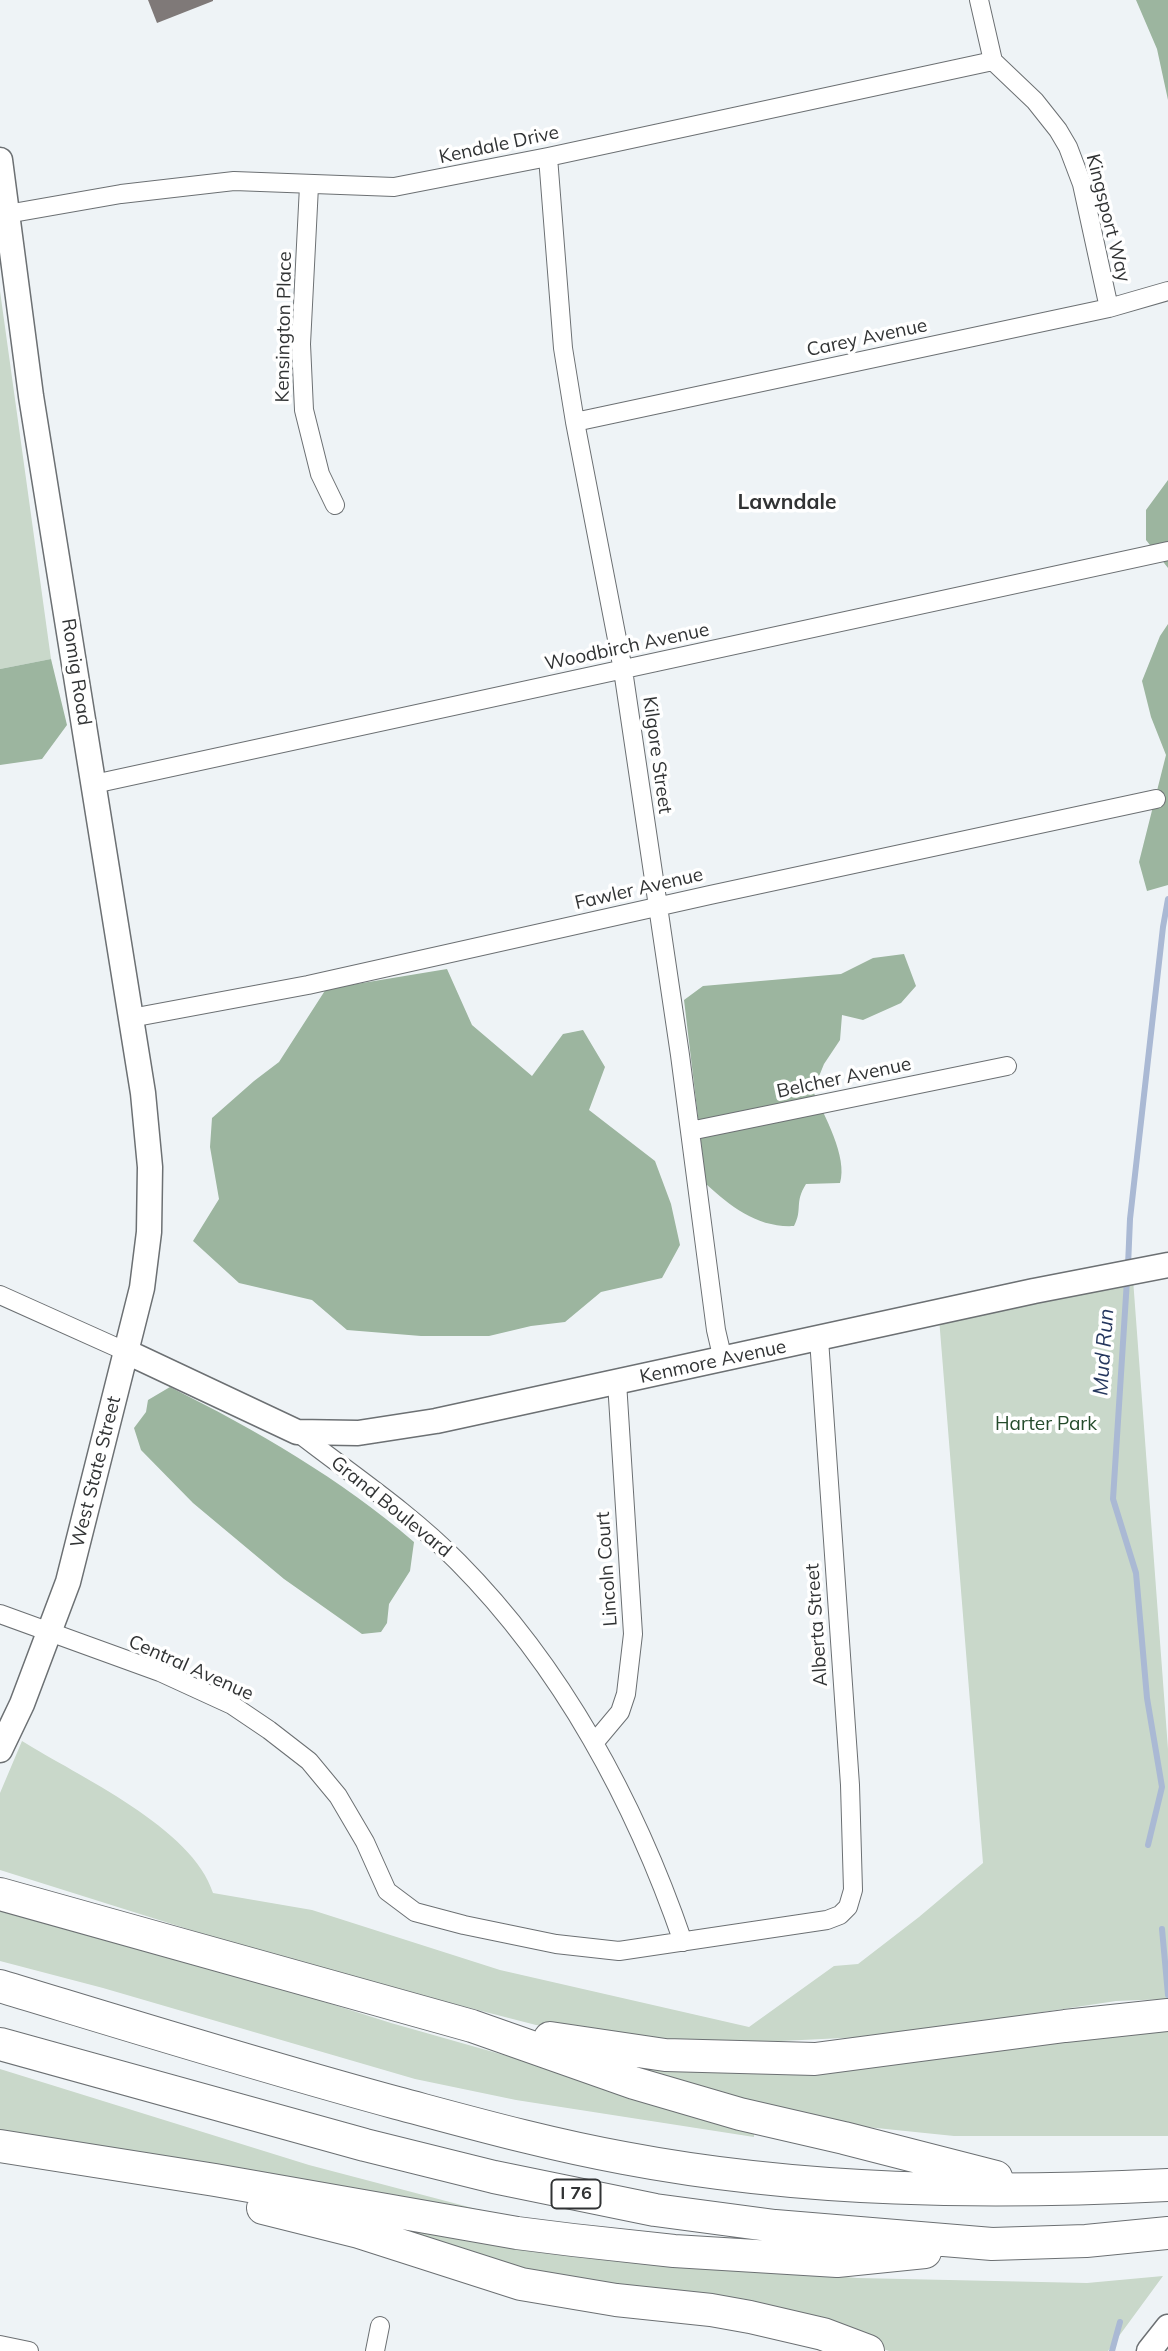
<!DOCTYPE html>
<html>
<head>
<meta charset="utf-8">
<style>
	body { margin:0 }
	canvas { display:block; background:#eef3f6 }
</style>
</head>
<body>
<canvas width="1168" height="2351"></canvas>
<script>
const ctx = document.querySelector('canvas').getContext('2d');
ctx.lineJoin = 'round';
function fill(path, color) { ctx.fillStyle = color; ctx.fill(path, 'evenodd'); }
function trace(path, color, width, dash) { ctx.strokeStyle = color; ctx.lineWidth = width; ctx.lineCap = dash ? 'butt' : 'round'; ctx.setLineDash(dash || []); ctx.stroke(path); }
function drawText(font, color, halo, rows, align = 'center') {
  ctx.font = font + ' Mulish,sans-serif'; ctx.lineWidth = 7; ctx.setLineDash([]); ctx.textBaseline = 'middle'; ctx.strokeStyle = halo; ctx.fillStyle = color; for (const [text, x, y, turn = 0] of rows) {
    ctx.save(); ctx.translate(x, y); ctx.rotate((+turn || 0) * Math.PI / 180); ctx.textAlign = isNaN(turn) ? turn : align; if (halo) ctx.strokeText(text, 0, 0); ctx.fillText(text, 0, 0); ctx.restore();
  }
}
fill(new Path2D(`
	M0,291L51,659L0,669Z
	M1133,1279L1168,1749V1999L1116,2001L884,2036L740,2043L677,2042L536,2025L299,1964L0,1870V1793L22,1741C78,1776 193,1828 213,1893L312,1910L500,1970L749,2027L834,1966L858,1964L919,1917L983,1863L939,1318Z
	M0,1906L139,1943L391,2023L754,2126V2137L516,2100L415,2079L103,1988L0,1961Z
	M1168,2025V2136H954L847,2125L629,2072L631,2061Z
	M0,2069L309,2165L503,2216L0,2135Z
	M400,2229L528,2249L857,2278L1087,2283L1163,2276L1108,2351H889L772,2312L570,2283Z`), '#c9d8ca');
fill(new Path2D(`
	M1136,0H1168V100L1157,49Z
	M1168,480V568L1146,540V510Z
	M1168,624V885L1147,891L1139,862L1166,755L1151,717L1142,681L1160,636Z
	M51,659L67,725L42,759L0,765V669Z
	M904,954L916,986L901,1003L863,1020L842,1015L840,1040L824,1064L813,1091C824,1115 848,1157 840,1183L806,1184C794,1203 803,1209 794,1226C758,1228 731,1207 706,1184L684,1000L703,986L841,974L873,958Z
	M447,969L472,1025L532,1076L563,1034L583,1030L605,1067L589,1110L655,1161L671,1204L680,1245L662,1278L601,1292L565,1322L531,1326L489,1336H421L347,1330L312,1300L239,1283L193,1241L219,1199L210,1147L212,1118L254,1081L279,1062L326,989Z
	M170,1387C256,1430 341,1479 414,1542L410,1571L389,1604L387,1623L381,1632L362,1634L284,1579L193,1503L141,1450L134,1428L146,1412L148,1400Z`), '#9cb59f');
trace(new Path2D(`
	M1128,1266L1130,1219L1163,927L1168,899
	M1127,1280L1113,1499L1136,1573L1147,1698L1162,1787L1148,1845
	M1162,1929L1168,1995
	M1112,2351L1120,2322`), '#aab9d4', 6);
fill(new Path2D(`
	M148,0H213V1L157,23Z`), '#7f7978');
const street = new Path2D(`
	M979,0L993,61L1035,101L1058,130L1068,147L1082,184L1109,308
	M548,157L563,348L575,422L623,670L680,1055L716,1330L723,1360
	M309,186L301,344L304,410L320,474L335,505
	M7,214L121,194L234,181L394,187L548,157L993,61
	M575,422L1109,308L1168,291
	M94,784L1168,551
	M131,1018L308,985L710,895L1156,799
	M690,1131L1007,1066
	M0,1295L127,1352
	M297,1432C351,1474 410,1513 458,1562C562,1667 635,1802 683,1942
	M0,1614L160,1672L232,1705L269,1730L309,1761L338,1796L365,1842L387,1891L415,1912L464,1925L556,1944L619,1951L827,1920L840,1915L848,1907L853,1890L850,1785L819,1339
	M594,1743L620,1712L626,1694L633,1634L617,1382
	M0,2345L29,2351
	M375,2351L380,2326`);
const secondary = new Path2D(`
	M0,160L31,396L143,1093L150,1167L149,1232L142,1288L68,1582L22,1704L0,1750
	M127,1352L297,1432L358,1433L436,1421L1034,1291L1168,1265
	M1149,2351L1168,2327`);
const highway = new Path2D(`
	M0,1894L472,2026L634,2083L740,2114L844,2138L996,2177
	M0,1986C132,2026 264,2067 397,2103C472,2123 547,2144 624,2158C803,2192 987,2194 1168,2185
	M550,2038L665,2055L815,2059L1065,2026L1168,2015
	M0,2044L365,2145L494,2177L655,2210L775,2226L992,2244L1086,2241L1168,2233
	M0,2146L215,2180L517,2233L573,2240L674,2251L837,2261L925,2252
	M263,2208L359,2232L521,2284L616,2300L711,2310L750,2317L823,2334L868,2351`);
trace(street, '#6c7073', 20);
trace(secondary, '#6c7073', 27);
trace(highway, '#6c7073', 34);
trace(street, '#fff', 18);
trace(secondary, '#fff', 24);
trace(highway, '#fff', 32);
for (const [x, y, w] of [
	[576,2194,49]
]) { const box = new Path2D(); box.roundRect(x - w / 2, y - 14.5, w, 29, 5); ctx.fillStyle = '#fff'; ctx.fill(box); trace(box, '#313334', 2); }
drawText('bold 18px', '#313334', null, [
	["I 76",576,2194]
]);
drawText('19px', '#313334', '#fff', [
	["Kendale Drive",499,145,-12],
	["Kingsport Way",1108,218,76],
	["Kensington Place",284,327,-89],
	["Carey Avenue",867,338,-12],
	["Woodbirch Avenue",627,647,-12],
	["Romig Road",76,672,81],
	["Kilgore Street",657,755,82],
	["Fawler Avenue",639,889,-13],
	["Belcher Avenue",844,1078,-12],
	["Kenmore Avenue",713,1362,-12],
	["West State Street",96,1472,-76],
	["Grand Boulevard",391,1507,39],
	["Lincoln Court",607,1569,-94],
	["Alberta Street",817,1625,-94],
	["Central Avenue",191,1668,24]
]);
drawText('19px', '#244b2b', '#fff', [
	["Harter Park",1046,1424]
]);
drawText('bold 21px', '#313334', '#fff', [
	["Lawndale",787,503]
]);
drawText('italic 21px', '#25375e', '#fff', [
	["Mud Run",1104,1352,-86]
]);
</script>
</body>
</html>
